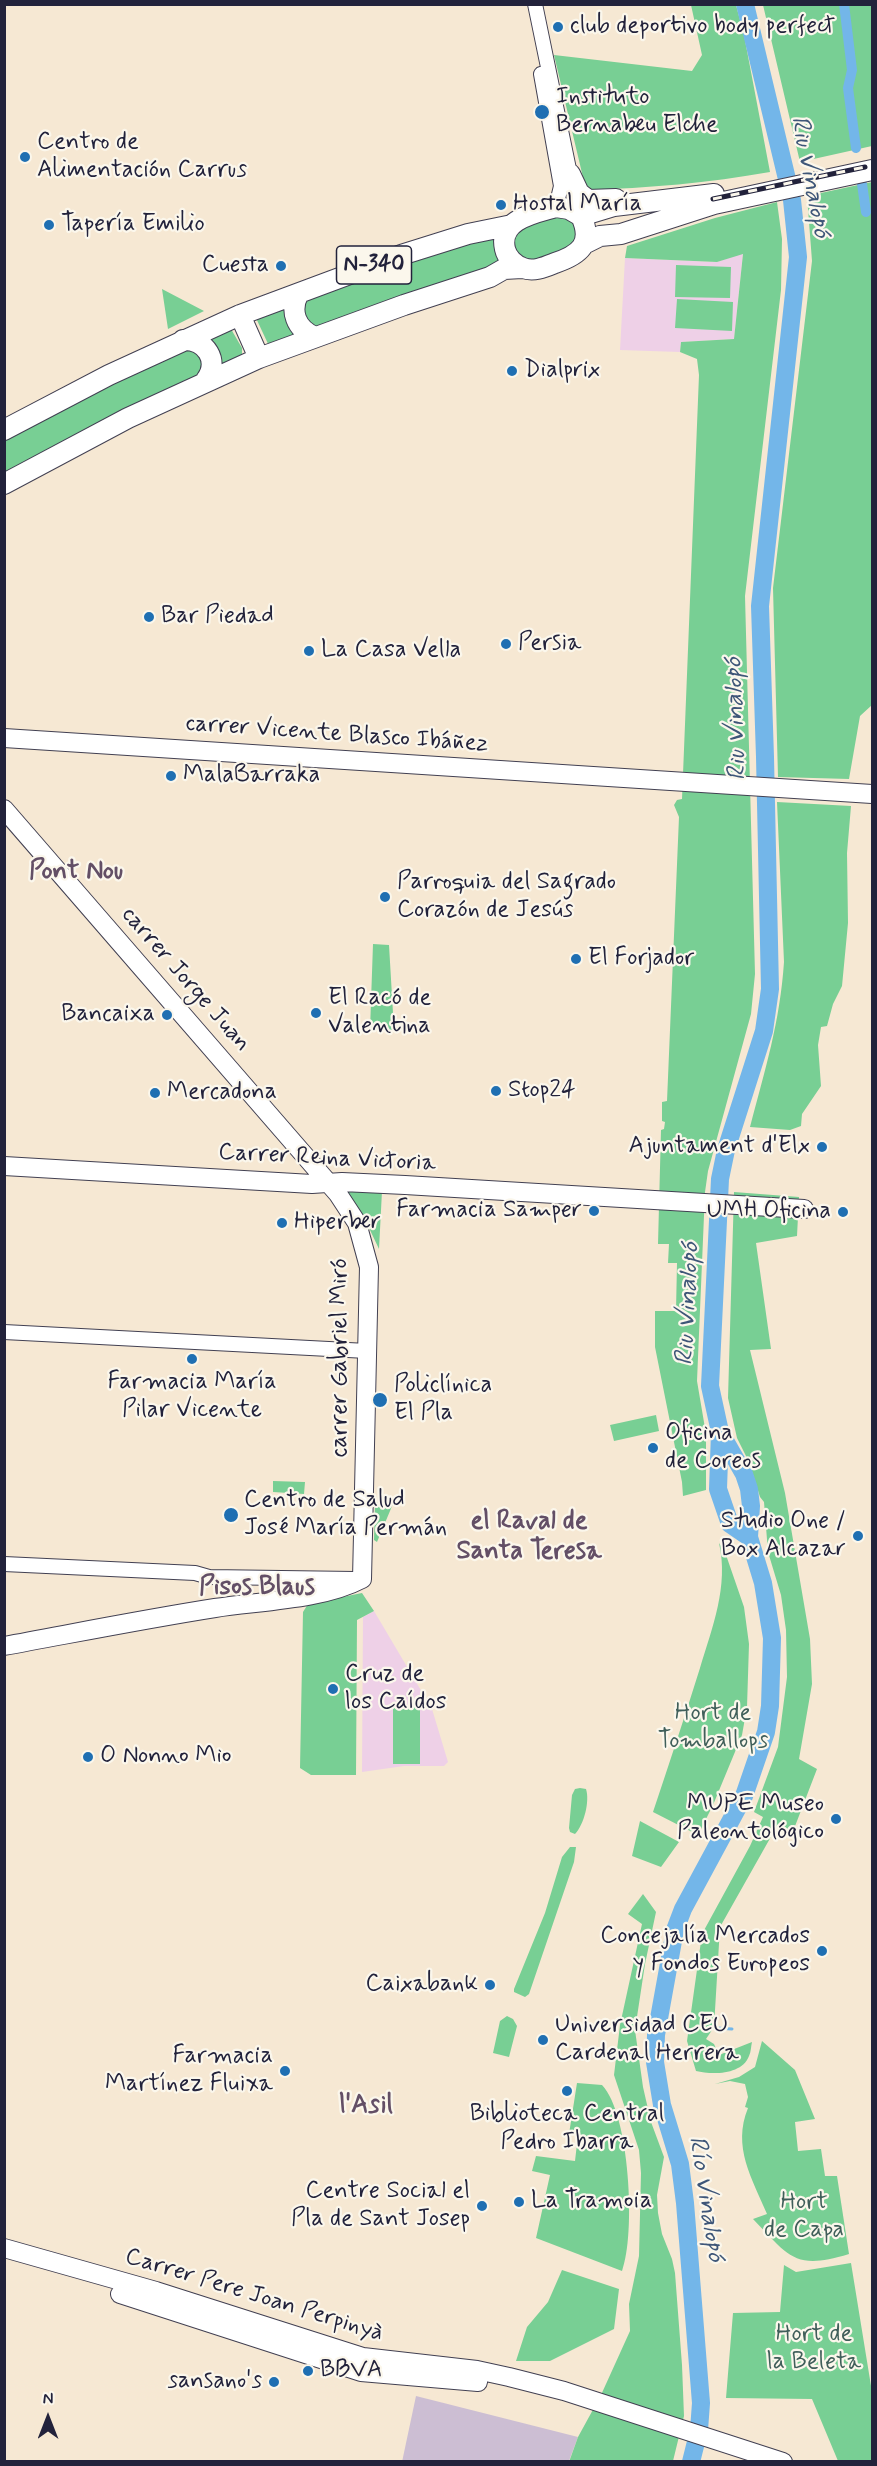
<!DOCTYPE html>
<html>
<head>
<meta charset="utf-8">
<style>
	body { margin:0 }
	#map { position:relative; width:877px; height:2466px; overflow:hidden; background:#f6e8d3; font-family:Mynerve,sans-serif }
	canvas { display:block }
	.frame { position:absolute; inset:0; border:6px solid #22223b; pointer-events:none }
	.north { position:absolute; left:18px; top:2388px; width:60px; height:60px; -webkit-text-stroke:4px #fbf7ec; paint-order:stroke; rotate:0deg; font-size:16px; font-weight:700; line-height:24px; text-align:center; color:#22223b }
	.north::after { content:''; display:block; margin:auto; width:21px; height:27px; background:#22223b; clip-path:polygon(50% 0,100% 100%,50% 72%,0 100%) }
</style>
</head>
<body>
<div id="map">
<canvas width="877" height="2466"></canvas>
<div class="frame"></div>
<div class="north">N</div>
</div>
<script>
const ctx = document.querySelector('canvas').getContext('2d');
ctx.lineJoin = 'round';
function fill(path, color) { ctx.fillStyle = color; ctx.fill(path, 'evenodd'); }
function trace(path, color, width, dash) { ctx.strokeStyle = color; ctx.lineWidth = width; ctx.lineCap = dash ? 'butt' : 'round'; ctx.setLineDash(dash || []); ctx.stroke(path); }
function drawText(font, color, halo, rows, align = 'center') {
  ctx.font = font + ' Mynerve,sans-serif'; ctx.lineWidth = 4.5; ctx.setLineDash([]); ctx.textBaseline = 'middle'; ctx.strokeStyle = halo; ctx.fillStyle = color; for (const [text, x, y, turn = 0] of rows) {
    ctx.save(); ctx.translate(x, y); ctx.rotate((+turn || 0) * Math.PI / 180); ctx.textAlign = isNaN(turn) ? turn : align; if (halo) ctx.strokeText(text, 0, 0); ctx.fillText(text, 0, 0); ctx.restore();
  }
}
fill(new Path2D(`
	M743,253L734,339L681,342L680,352L620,350L625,258L717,262Z
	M374,1611L432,1709L448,1762L444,1766H404L362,1772L363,1617Z`), '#eed0e7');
fill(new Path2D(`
	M416,2396L578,2437L569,2461L402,2462Z`), '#ccbed3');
fill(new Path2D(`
	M691,5H736L744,35L770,172C708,183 649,188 586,190L554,55L692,71L702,55Z
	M763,5H872V146L800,162Z
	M872,182V705L860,716L849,779L778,777L773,588L812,261L807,196Z
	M777,202L782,239L781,290L745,596L755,974L751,1014L708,1171L705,1192L697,1381L706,1434V1490L683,1496L682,1482L655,1347V1311H676L677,1263H668L669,1244H658L661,1130L664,1129L665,1122L662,1121V1102L667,1101L679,817L674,805L677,800L682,799L699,375L697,359L680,352L681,342L734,339L743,254L717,262L625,258L627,246L715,218Z
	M554,214L570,216L579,233L571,250L534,264L513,252L514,232Z
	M495,235L504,265L312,329L298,309L303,296Z
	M676,265L731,267L730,298L675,297Z
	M162,289L204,311L168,329Z
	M677,299L733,302L732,331L675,328Z
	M291,301L302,332L270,348L255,316Z
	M231,329L242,348V359L217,370L201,338Z
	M184,344L200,346L205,373L5,479V435Z
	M777,802L851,806L847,853L848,923L842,986L833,1004L827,1026L821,1027L818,1045L821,1086L802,1114L801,1126L790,1130L750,1127C765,1070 780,1022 784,962Z
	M373,944L389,945L394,1030H370Z
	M343,1190L382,1191L379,1249L370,1230Z
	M734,1192L799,1197L797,1236L756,1243L771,1349L750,1350L785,1493L810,1639L812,1684L799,1759L817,1769L792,1834L777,1826L720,1927L714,2027L706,2039L714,2044L719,2055L752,2042C751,2046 751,2052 749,2056C742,2075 712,2075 696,2071L687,2041L702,1934L750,1846L763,1817L754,1812L778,1747L787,1677L786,1630L781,1595L768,1552L764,1502L760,1497L749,1462L737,1438L728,1398Z
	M656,1415L659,1431L614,1441L610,1425Z
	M273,1481L305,1482L304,1494L273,1492Z
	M395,1499L377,1542L374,1540L375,1503Z
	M719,1543L725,1552L744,1607L749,1644L747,1707L742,1735L713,1805L698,1835L653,1812C669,1764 685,1716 700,1668C712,1628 729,1586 719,1543Z
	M362,1593L374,1611L357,1620L356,1775H311L300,1768L303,1612L308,1604Z
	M393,1705H420V1764H393Z
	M580,1788L586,1789C590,1801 584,1825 575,1834L570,1832L569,1828L572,1795L575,1789Z
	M640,1821L679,1842L661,1867L632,1856Z
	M570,1847H576L574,1862L529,1994L525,1997L514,1992V1989L545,1913L562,1857Z
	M643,1894L656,1912L645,1964L635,2030L643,2087L651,2122L664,2157L657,2195L658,2213L662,2234L672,2259L675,2273L682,2365L684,2416L673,2461L569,2462L578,2437L601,2395L630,2331L629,2304L639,2256L641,2173L639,2150L614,2075L620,2025L642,1924L628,1914Z
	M507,2016L513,2019L517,2026L509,2057L493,2053L500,2021Z
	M762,2041L795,2070L815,2119L795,2122L798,2151L821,2149L825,2176H837L849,2254C794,2271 789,2256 753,2219L767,2214C752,2178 732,2147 748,2108L745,2107L748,2097L745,2084L730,2081L715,2084L739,2077L755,2067Z
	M577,2083L602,2085C630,2114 636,2235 622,2271L536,2238L550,2175L532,2171L536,2156L575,2161L578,2135L569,2134Z
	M851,2263L872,2392V2461H838L812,2399L726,2398L733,2313L780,2312L784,2265L796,2272Z
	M562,2270L619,2289L614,2329L550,2361H516L527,2327L548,2302Z`), '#78cf94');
trace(new Path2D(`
	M716,2028L732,2029`), '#73b6e9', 3);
trace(new Path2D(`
	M844,4L852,70L848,88L856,148
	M862,184L866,212`), '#73b6e9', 10);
trace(new Path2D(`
	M745,4L792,200L798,257L760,606L765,757L770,989L764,1031L726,1150L720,1179L710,1386L720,1432L718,1489L730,1524L749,1537
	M691,2462L699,2430L701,2403L685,2203L680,2164L662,2105L655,2062L656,2035L675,1930L683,1909L744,1796L766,1732L770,1706L772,1638L763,1583L749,1537L751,1506L749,1489L744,1474L720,1432`), '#73b6e9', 18);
const minor = new Path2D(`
	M535,4L570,174L569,182
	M541,74L561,186L556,207
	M4,1332L367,1351
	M4,1564L195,1573L209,1577L355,1579`);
const major = new Path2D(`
	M4,738L872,794
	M4,809L338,1194L357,1223L369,1267L362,1579C322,1600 261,1601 215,1608C145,1619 75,1633 4,1646
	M4,1166L312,1184L342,1182L405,1185L804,1209
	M4,2248L156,2291L363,2357L477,2370L509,2377L564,2391L783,2462
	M120,2294L361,2372L478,2382`);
const highway = new Path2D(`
	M570,174L579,193L588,200L616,199
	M556,207L569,209L581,216C594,244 579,255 555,263C545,267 534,272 523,268C515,265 507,258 505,249C498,219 536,213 556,207Z
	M581,216L614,206L714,194
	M584,244L600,236L621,234L714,204L872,170
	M299,293C289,311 296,329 315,337
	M240,315L259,358
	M183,340C206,339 220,361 206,380
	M4,430L109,375L240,315L401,255L468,234L512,225
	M4,484L128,418L259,358L404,305L490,277L504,269L522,268`);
trace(minor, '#424052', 16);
trace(major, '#424052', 20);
trace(highway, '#424052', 22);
trace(minor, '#fff', 14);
trace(major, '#fff', 18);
trace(highway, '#fff', 20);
const rail = new Path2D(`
	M713,199L865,167`);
trace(rail, '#22223b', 5);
trace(rail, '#fbf7ec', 3, [9]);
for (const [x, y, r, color] of [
	[558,27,6,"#1f6fb2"],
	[542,112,8,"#1f6fb2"],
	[25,157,6,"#1f6fb2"],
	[501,205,6,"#1f6fb2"],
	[49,225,6,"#1f6fb2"],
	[281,266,6,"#1f6fb2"],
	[512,371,6,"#1f6fb2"],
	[149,617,6,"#1f6fb2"],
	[506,644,6,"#1f6fb2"],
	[309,651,6,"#1f6fb2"],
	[171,776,6,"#1f6fb2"],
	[385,897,6,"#1f6fb2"],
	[576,959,6,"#1f6fb2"],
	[316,1013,6,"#1f6fb2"],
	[167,1015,6,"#1f6fb2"],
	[496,1091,6,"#1f6fb2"],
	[155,1093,6,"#1f6fb2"],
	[822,1147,6,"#1f6fb2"],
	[594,1211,6,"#1f6fb2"],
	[843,1212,6,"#1f6fb2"],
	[282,1223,6,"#1f6fb2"],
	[192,1359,6,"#1f6fb2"],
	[380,1400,8,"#1f6fb2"],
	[653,1448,6,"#1f6fb2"],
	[231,1515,8,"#1f6fb2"],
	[858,1536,6,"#1f6fb2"],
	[333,1689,6,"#1f6fb2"],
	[88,1757,6,"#1f6fb2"],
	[836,1819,6,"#1f6fb2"],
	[822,1951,6,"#1f6fb2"],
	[490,1985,6,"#1f6fb2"],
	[543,2040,6,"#1f6fb2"],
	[285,2071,6,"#1f6fb2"],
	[567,2091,6,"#1f6fb2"],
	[519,2202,6,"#1f6fb2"],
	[482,2206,6,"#1f6fb2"],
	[308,2371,6,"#1f6fb2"],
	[274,2382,6,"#1f6fb2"]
]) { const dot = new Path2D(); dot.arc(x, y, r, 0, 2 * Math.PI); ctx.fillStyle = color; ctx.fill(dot); trace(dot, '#fbf7ec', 2); }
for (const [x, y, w] of [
	[374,265,75]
]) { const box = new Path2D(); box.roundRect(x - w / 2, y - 19, w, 38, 4.5); ctx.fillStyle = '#fbf7ec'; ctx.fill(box); trace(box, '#22223b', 1.5); }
drawText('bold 22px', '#22223b', null, [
	["N-340",374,265]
]);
drawText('24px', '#22223b', '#fbf7ec', [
	["club deportivo body perfect",570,27],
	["Instituto",556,98],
	["Bernabeu Elche",556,126],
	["Centro de",37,143],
	["Alimentación Carrus",37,171],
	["Hostal María",513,205],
	["Tapería Emilio",61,225],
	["Cuesta",269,266,"right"],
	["Dialprix",524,371],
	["Bar Piedad",161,617],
	["Persia",518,644],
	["La Casa Vella",321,651],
	["MalaBarraka",183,776],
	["Parroquia del Sagrado",397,883],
	["Corazón de Jesús",397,911],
	["El Forjador",588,959],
	["El Racó de",328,999],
	["Valentina",328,1027],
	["Bancaixa",155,1015,"right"],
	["Stop24",508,1091],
	["Mercadona",167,1093],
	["Ajuntament d'Elx",810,1147,"right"],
	["Farmacia Samper",582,1211,"right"],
	["UMH Oficina",831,1212,"right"],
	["Hiperber",294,1223],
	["Farmacia María",192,1383,"center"],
	["Pilar Vicente",192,1411,"center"],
	["Policlínica",394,1386],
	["El Pla",394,1414],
	["Oficina",665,1434],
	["de Coreos",665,1462],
	["Centro de Salud",244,1501],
	["José María Permán",244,1529],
	["Studio One /",846,1522,"right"],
	["Box Alcazar",846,1550,"right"],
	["Cruz de",345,1675],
	["los Caídos",345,1703],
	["O Nonno Mio",100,1757],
	["MUPE Museo",824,1805,"right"],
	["Paleontológico",824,1833,"right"],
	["Concejalía Mercados",810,1937,"right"],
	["y Fondos Europeos",810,1965,"right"],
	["Caixabank",478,1985,"right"],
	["Universidad CEU",555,2026],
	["Cardenal Herrera",555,2054],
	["Farmacia",273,2057,"right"],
	["Martínez Fluixa",273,2085,"right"],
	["Biblioteca Central",567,2115,"center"],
	["Pedro Ibarra",567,2143,"center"],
	["Centre Social el",470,2192,"right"],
	["Pla de Sant Josep",470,2220,"right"],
	["La Tramoia",531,2202],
	["BBVA",320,2371],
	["sansano's",262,2382,"right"]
], 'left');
drawText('24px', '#22223b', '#fbf7ec', [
	["carrer Vicente Blasco Ibáñez",337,735,4],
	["carrer Jorge Juan",185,980,49],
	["Carrer Reina Victoria",327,1159,3],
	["carrer Gabriel Miró",341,1358,-90],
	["Carrer Pere Joan Perpinyà",254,2296,17]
]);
drawText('24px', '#405f5a', '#fbf7ec', [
	["Hort de",713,1714],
	["Tomballops",713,1742],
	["Hort",804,2203],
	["de Capa",804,2231],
	["Hort de",814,2335],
	["la Beleta",814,2363]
]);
drawText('italic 26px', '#3e5678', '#fbf7ec', [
	["Riu Vinalopó",809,177,79],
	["Riu Vinalopó",737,719,-92],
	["Riu Vinalopó",689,1304,-87],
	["Río Vinalopó",705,2199,81]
]);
drawText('bold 26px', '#634f66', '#fbf7ec', [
	["Pont Nou",76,873],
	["el Raval de",529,1523],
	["Santa Teresa",529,1553],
	["Pisos Blaus",257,1589],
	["l'Asil",366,2107]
]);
</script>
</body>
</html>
